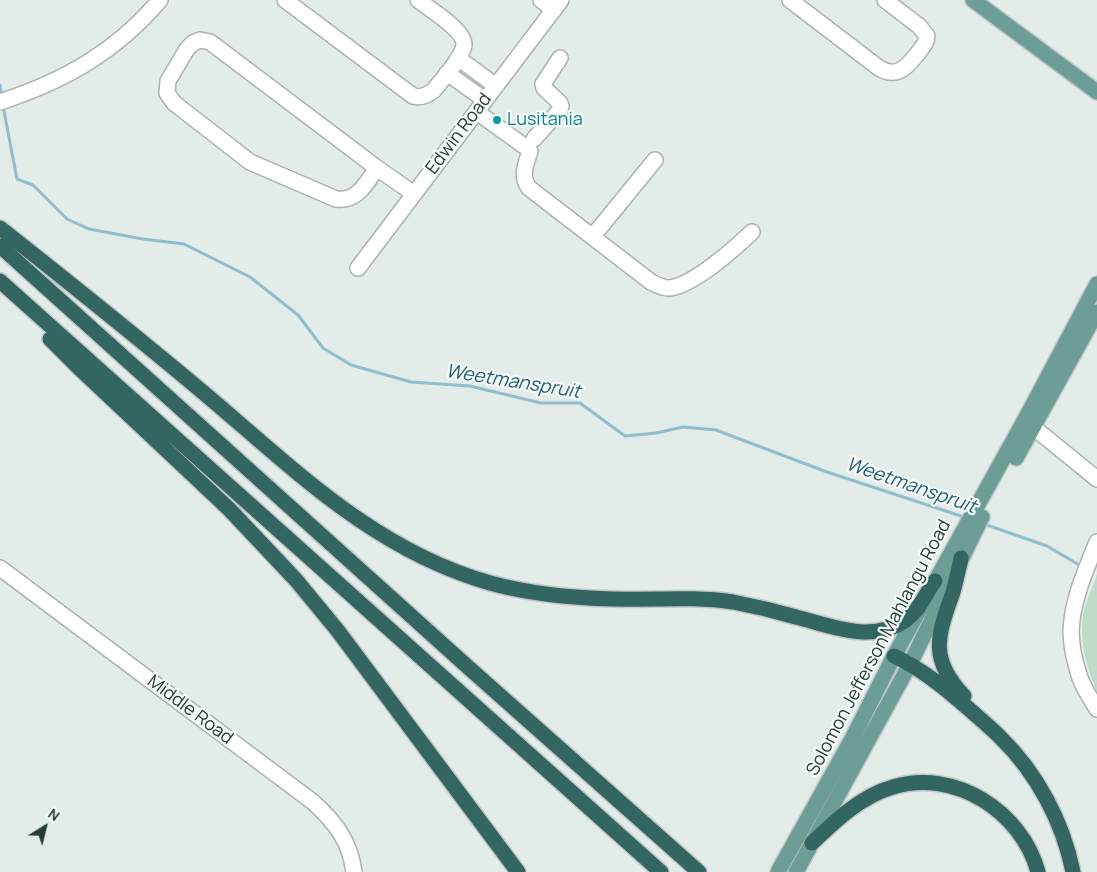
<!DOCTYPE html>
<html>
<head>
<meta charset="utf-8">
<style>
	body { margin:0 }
	#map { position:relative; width:1097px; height:872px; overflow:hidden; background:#e4ece9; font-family:Manrope,sans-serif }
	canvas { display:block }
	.north { position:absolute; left:20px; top:802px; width:50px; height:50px; -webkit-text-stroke:4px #f4f9f7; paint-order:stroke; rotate:36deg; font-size:14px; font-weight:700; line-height:20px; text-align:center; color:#253c38 }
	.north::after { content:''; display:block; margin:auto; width:18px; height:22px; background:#253c38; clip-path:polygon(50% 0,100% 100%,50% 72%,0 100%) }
</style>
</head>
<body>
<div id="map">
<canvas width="1097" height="872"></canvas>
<div class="north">N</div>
</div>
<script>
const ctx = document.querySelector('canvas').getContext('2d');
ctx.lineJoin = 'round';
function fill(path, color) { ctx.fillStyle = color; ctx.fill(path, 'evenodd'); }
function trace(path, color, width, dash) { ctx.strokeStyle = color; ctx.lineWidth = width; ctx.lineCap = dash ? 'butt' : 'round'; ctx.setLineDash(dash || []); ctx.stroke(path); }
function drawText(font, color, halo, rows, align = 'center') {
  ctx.font = font + ' Manrope,sans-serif'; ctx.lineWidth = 4.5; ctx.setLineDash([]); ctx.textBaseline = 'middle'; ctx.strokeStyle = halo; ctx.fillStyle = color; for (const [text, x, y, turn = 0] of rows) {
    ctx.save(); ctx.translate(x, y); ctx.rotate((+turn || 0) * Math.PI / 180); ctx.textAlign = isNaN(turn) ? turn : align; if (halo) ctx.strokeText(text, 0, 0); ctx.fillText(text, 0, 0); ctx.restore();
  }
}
fill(new Path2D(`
	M1097,574V692C1087,667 1078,639 1084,611C1087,599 1093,586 1097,574Z`), '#bfdbc9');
trace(new Path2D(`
	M0,85L2,97
	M3,106L17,179L33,185L67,219L89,229L143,239L184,244L250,277L298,315L323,348L351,365L411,382L470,386L541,403H580L625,436L656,433L683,427L716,430L827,472L967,518
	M984,524L1047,546L1081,566`), '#91bdcc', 3);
const minor = new Path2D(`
	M285,0L413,96C421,98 427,96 434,90C442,79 462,59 464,45C465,30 429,9 418,0
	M541,0L554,10
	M790,0L879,68C897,79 907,67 918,53C922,47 927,43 927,36L919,26L885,0
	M458,58L496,86
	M447,73L485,100
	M0,102C64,81 116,52 160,0
	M477,112L524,146
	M534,139L560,110L561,106L560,103L544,88L543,84L560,58
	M530,151C526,164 520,176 529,188L651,282C657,285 662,288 669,288C693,286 735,248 752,232
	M377,168C366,183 358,202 336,199L250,162L174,103L167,93L168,81L187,49L193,43L200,40L210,42L377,168L414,194
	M593,236L655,160
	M358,268L561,0
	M1033,427L1097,479
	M1097,542C1087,567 1075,594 1072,620C1069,639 1074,660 1080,678C1084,689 1091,699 1097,709
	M0,568L313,802C335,822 350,841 354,872`);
const major = new Path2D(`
	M973,0L1097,92
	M1016,458L1097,312
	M778,872L852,739L894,656L1028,414L1097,284
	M796,872L910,664L982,517`);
const highway = new Path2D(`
	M0,228C71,284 142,341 211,399C298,473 377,551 490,583C530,594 572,598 613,599C653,600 694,596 733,602C754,606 775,611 796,617C832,626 871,644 906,620C920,610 925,594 935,581
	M0,246L469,668L699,872
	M0,281L661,872
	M50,339L78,367L229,509L296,580L338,631L518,872
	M961,558C959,569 956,580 953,592C938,635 928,658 964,696
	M894,656C922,669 946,689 969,709C979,718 990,727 1000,737C1037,773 1063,822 1073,872
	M812,843C835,821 861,796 893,787C955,768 1022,812 1038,872`);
trace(minor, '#a7b4b0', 18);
trace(major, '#c2c8c7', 18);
trace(highway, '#c2c8c7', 18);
trace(minor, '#fff', 15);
trace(major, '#6c9e96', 15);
trace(highway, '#336661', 15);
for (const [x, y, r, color] of [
	[497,120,5,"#0f9aa8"]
]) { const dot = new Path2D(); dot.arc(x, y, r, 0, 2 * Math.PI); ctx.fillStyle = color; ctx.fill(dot); trace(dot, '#f4f9f7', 2); }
drawText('18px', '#0d838f', '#f4f9f7', [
	["Lusitania",507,120]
], 'left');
drawText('18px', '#253c38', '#f4f9f7', [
	["Edwin Road",459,134,-53],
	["Solomon Jefferson Mahlangu Road",879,648,-62],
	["Middle Road",190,710,37]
]);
drawText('italic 19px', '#245e73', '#f4f9f7', [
	["Weetmanspruit",513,382,9],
	["Weetmanspruit",911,486,19]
]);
</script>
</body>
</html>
